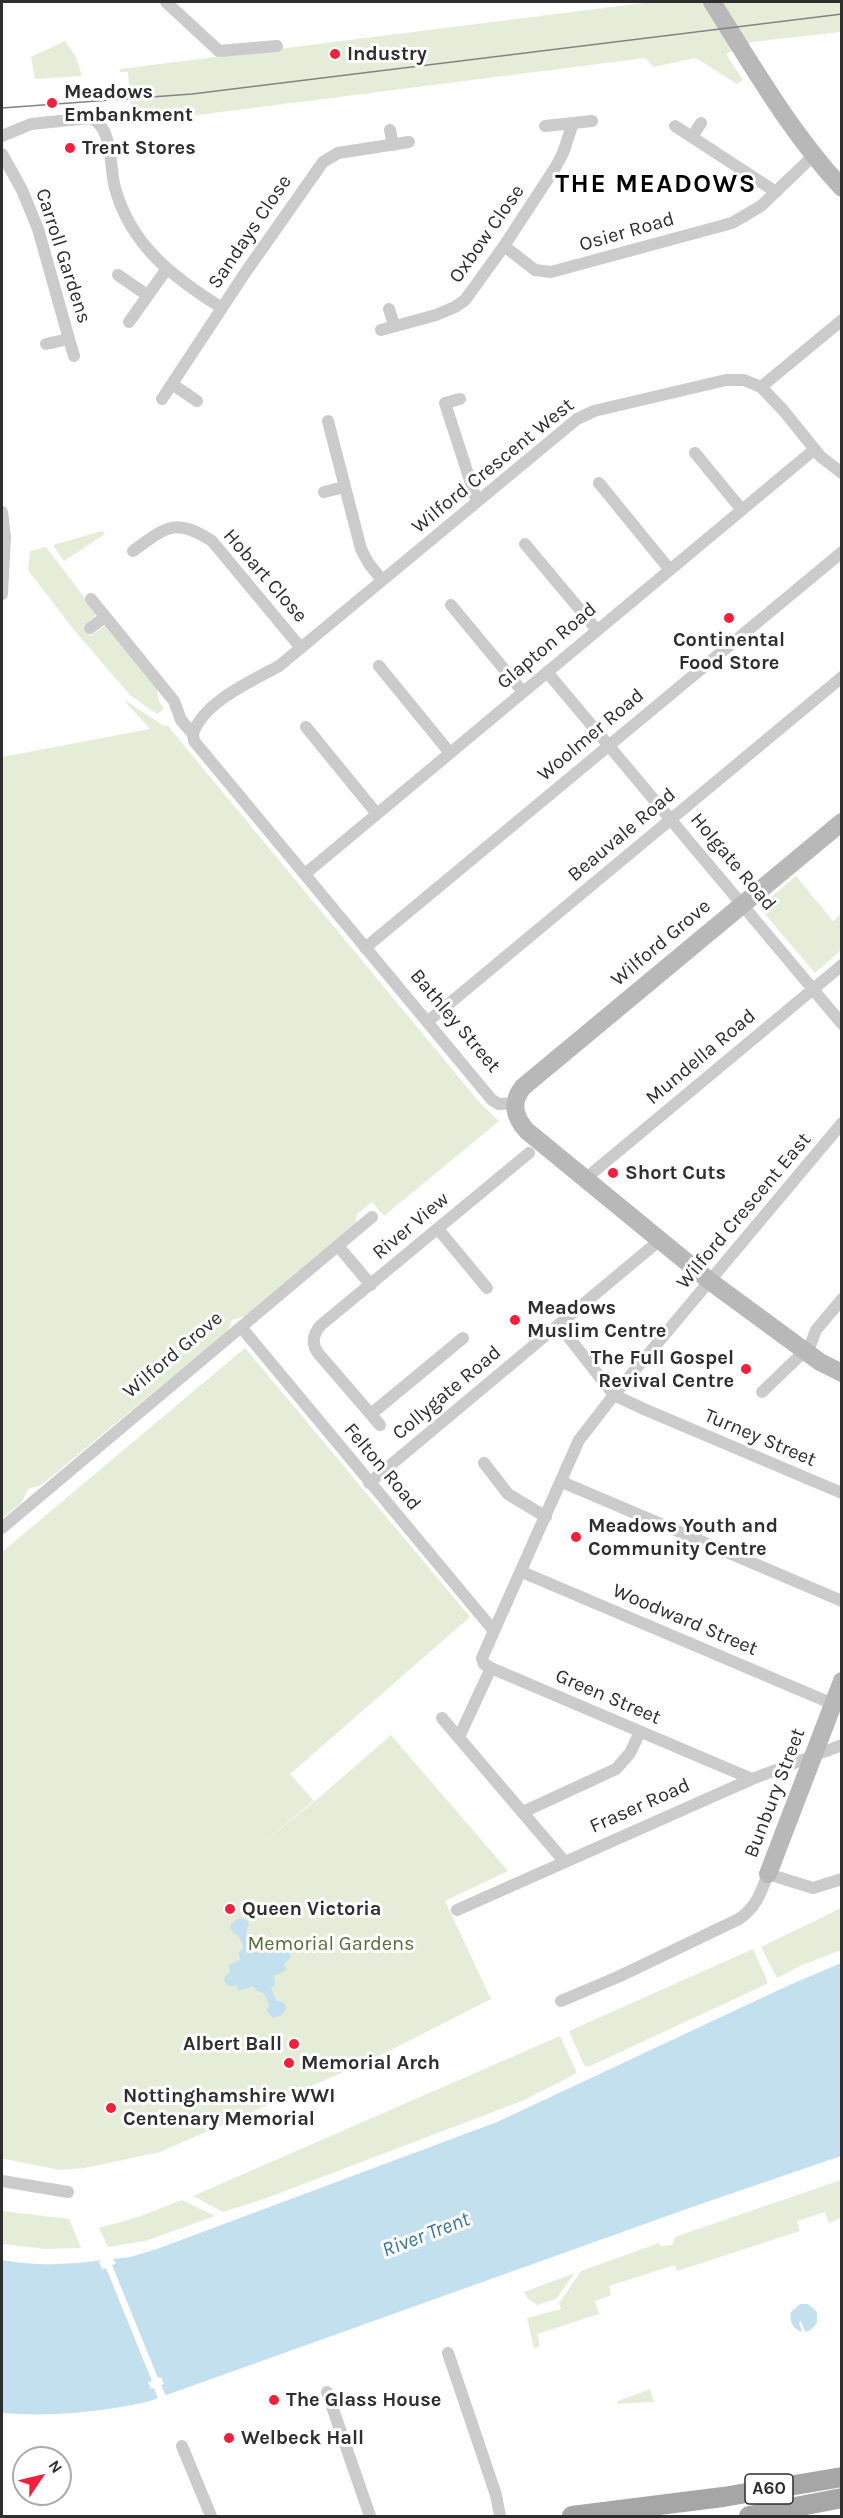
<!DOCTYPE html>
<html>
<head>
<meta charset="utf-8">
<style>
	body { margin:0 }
	#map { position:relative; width:843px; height:2518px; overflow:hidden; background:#fff; font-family:Karla,sans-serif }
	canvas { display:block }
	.frame { position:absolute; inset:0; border:3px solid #2e2e2e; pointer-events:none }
	.north { position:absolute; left:12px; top:2446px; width:60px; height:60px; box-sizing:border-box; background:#fff; border:2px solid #ababab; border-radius:50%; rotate:55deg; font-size:16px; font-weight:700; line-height:24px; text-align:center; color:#2e2e2e }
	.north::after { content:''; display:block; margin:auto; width:21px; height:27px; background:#f61e3a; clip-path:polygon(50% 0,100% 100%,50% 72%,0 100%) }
</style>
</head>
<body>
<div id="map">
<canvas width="843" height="2518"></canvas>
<div class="frame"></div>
<div class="north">N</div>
</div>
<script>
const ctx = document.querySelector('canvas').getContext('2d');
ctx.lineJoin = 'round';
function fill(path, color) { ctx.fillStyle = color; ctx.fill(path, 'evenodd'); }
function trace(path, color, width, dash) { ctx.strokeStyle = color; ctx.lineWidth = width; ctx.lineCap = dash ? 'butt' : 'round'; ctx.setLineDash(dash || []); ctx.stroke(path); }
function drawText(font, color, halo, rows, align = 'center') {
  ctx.font = font + ' Karla,sans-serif'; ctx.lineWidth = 6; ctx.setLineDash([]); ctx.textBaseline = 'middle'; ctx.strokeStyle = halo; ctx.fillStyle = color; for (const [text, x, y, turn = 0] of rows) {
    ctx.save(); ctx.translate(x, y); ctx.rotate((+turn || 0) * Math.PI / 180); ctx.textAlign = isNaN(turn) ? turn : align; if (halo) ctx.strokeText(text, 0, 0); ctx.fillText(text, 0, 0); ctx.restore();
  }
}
fill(new Path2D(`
	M651,2H841V32L752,42L726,54L743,80L737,84L696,58L654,67L645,58L127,124L125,111H131L128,72H120V69Z
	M65,41L76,57L82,76L35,79L31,57Z
	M102,531L105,534L64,561L53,545Z
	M46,547L97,614L83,626L90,636L106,625L156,686L159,701L164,709L157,714L130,695L74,630L28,570L30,551Z
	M123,699L164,726H168L480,1103L499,1121L384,1216L372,1202L356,1215L357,1224L246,1316L232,1320L228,1331L41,1485L28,1489L22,1502L2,1519V757L150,729Z
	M796,876L833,921L841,914V950L815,973L759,907Z
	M245,1348L470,1617L290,1774L314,1801L253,1850L314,1802L391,1735L508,1871L445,1901L491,1999L369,2061L160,2152L85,2168L60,2170L4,2159L2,2158V1552Z
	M841,1908V1950L800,1966L777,1978L761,1947Z
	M753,1949L767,1980V1984L588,2067L584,2065L569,2031Z
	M560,2036L577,2073L522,2101L264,2199L223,2212L193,2196Z
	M841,2180V2218L829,2223L825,2212L797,2221L800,2231L677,2271L675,2265L609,2286L611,2295L595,2301L599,2314L537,2334L540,2347L534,2348L527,2318L561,2309L559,2303L581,2271L659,2243L660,2246L672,2245L675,2237Z
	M182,2200L215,2216L145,2241L108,2247L99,2228L138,2217Z
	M2,2211L69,2219L81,2248L45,2249L2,2244Z
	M575,2273L556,2299L538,2305L528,2299L524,2292Z
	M650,2389L654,2402L618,2404V2401Z`), '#e5edd9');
fill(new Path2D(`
	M239,1918L247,1920L249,1925L246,1932L251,1944H259L263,1951L275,1945L278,1951H289L291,1957L284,1964L287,1970L274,1976L275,1985L271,1988L276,2000L284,2003L286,2007L282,2015L273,2018L267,2011L269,2004L264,1993L257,1991L253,1986L239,1991L236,1985L230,1987L224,1981L225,1976L231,1972L228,1965L240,1960L239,1953L243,1947L239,1936L233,1933L230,1925Z
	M841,1963V2156L695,2206L147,2402C99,2412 51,2417 2,2413V2260C35,2266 68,2265 102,2260L103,2269L115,2264L113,2259L130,2257L157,2249L497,2122L785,1987Z
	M800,2304H808L817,2312V2323L811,2330L805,2332L801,2321L799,2322L802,2332C793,2329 789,2322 791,2312Z`), '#c3e0ef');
fill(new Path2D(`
	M100,2257L105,2259L104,2265L113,2259L116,2263L112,2265L158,2378L161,2377L164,2384L161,2385L167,2398L159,2401L154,2388L151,2389L148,2382L152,2381L106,2268L102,2269L99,2262L102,2260Z`), '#fff');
trace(new Path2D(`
	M166,2L219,51L277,46
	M545,126L592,121
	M675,126L776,192
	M390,130L393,145
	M2,136L31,124L90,118C114,127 109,167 115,188C131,246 174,278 222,308
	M692,137L701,123
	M2,154L22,190L38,229L69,339L46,344
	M504,246L535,270L551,272L732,223L761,206L814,155
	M118,275L147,295
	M389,309L394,325
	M129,322L166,270
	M381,330L436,315L455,307L465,300L504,246L555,168L563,153L573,123
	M69,339L74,356
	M172,384L197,401
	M761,387L842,320
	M162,399L245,273L323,162L338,153L409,142
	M460,399L445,403L477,502
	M328,421L361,549L369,564L382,580
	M695,453L742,510
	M599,483L670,570
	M324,492L344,487
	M2,512L5,537L2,594
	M525,544L597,630
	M133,551C166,527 175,517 212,541L301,648
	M91,599L174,701L181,720L193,734L194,741L492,1100L499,1104L515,1103
	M451,605L523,692
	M90,628L105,617
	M379,666L450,753
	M547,672L842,1024
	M306,727L377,814
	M193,734C203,702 252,681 279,666L577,419L594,411L726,380H744L761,387L783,410L821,457L842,473
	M305,874L815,449
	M365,948L842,552
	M427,1022L842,677
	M585,1179L842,965
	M438,1229L487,1288
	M338,1246L371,1285
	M559,1325L614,1395L646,1410L842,1493
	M241,1327L494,1631
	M762,1392L810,1346L816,1330L842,1299
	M371,1414L463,1338
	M380,1425L318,1353C311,1343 313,1334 321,1325L529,1153
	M484,1463L508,1494L546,1517
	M562,1482L842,1601
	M369,1483L660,1240
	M2,1528L372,1217
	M522,1572L833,1704
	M442,1718L564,1861
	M459,1737L491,1668
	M752,1779L491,1668L484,1664L482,1658L579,1440L614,1395L842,1123
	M523,1812L616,1769L630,1753L640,1732
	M457,1910L752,1779L842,1745
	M561,2001L620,1976L739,1919C756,1907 761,1893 768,1874L813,1888L842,1879
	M2,2181L68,2192
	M448,2353L496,2495L500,2516
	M327,2392L370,2516
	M182,2446L211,2516`), '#cbcbcb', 12);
trace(new Path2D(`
	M712,2C752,65 790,132 842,188
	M842,822L523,1087C510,1103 515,1118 527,1131L711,1282L820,1362L842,1373
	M768,1874L842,1681`), '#b8b8b8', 18);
trace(new Path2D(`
	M572,2516L723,2497L842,2477
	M749,2516L842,2498`), '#a6a6a6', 20);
trace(new Path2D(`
	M2,108L192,94L842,14`), '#838383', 1.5);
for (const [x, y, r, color] of [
	[335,54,6,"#f61e3a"],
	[52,103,6,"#f61e3a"],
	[70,148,6,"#f61e3a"],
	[729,618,6,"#f61e3a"],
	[613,1173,6,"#f61e3a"],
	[515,1320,6,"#f61e3a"],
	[746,1369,6,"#f61e3a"],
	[576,1537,6,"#f61e3a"],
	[230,1909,6,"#f61e3a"],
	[294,2044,6,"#f61e3a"],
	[289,2063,6,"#f61e3a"],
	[111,2108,6,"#f61e3a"],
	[274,2400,6,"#f61e3a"],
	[229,2438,6,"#f61e3a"]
]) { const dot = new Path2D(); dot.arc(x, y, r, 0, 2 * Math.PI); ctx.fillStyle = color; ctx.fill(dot); trace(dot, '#fff', 2); }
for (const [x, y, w] of [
	[769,2489,48]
]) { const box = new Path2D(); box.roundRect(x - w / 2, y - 15, w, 30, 4.5); ctx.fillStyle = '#fff'; ctx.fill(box); trace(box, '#2e2e2e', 1.5); }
drawText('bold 18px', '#2e2e2e', null, [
	["A60",769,2489]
]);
drawText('bold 20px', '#2e2e2e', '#fff', [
	["Industry",347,54],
	["Meadows",64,92],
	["Embankment",64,115],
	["Trent Stores",82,148],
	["Continental",729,640,"center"],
	["Food Store",729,663,"center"],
	["Short Cuts",625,1173],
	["Meadows",527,1308],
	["Muslim Centre",527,1331],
	["The Full Gospel",734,1358,"right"],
	["Revival Centre",734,1381,"right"],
	["Meadows Youth and",588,1526],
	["Community Centre",588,1549],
	["Queen Victoria",242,1909],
	["Albert Ball",282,2044,"right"],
	["Memorial Arch",301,2063],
	["Nottinghamshire WWI",123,2096],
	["Centenary Memorial",123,2119],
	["The Glass House",286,2400],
	["Welbeck Hall",241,2438]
], 'left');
drawText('20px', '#2e2e2e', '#fff', [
	["Sandays Close",250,232,-56],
	["Osier Road",627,232,-16],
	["Oxbow Close",487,234,-55],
	["Carroll Gardens",63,256,72],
	["Wilford Crescent West",493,466,-39],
	["Hobart Close",265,576,49],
	["Glapton Road",547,646,-40],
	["Woolmer Road",591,735,-40],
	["Beauvale Road",622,835,-40],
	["Holgate Road",733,862,50],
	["Wilford Grove",661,943,-40],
	["Bathley Street",455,1021,50],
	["Mundella Road",701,1057,-40],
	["Wilford Crescent East",744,1211,-50],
	["River View",411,1226,-40],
	["Wilford Grove",173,1355,-40],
	["Collygate Road",447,1393,-40],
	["Turney Street",760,1438,23],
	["Felton Road",382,1467,50],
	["Woodward Street",685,1620,23],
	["Green Street",608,1697,23],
	["Bunbury Street",775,1793,-69],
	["Fraser Road",640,1806,-24]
]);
drawText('20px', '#536e37', '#fff', [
	["Memorial Gardens",331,1944]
]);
drawText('italic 21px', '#347697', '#fff', [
	["River Trent",426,2235,-21]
]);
ctx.letterSpacing = '1.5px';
drawText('bold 26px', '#000', '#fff', [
	["THE MEADOWS",656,185]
]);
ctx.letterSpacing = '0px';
</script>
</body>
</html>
